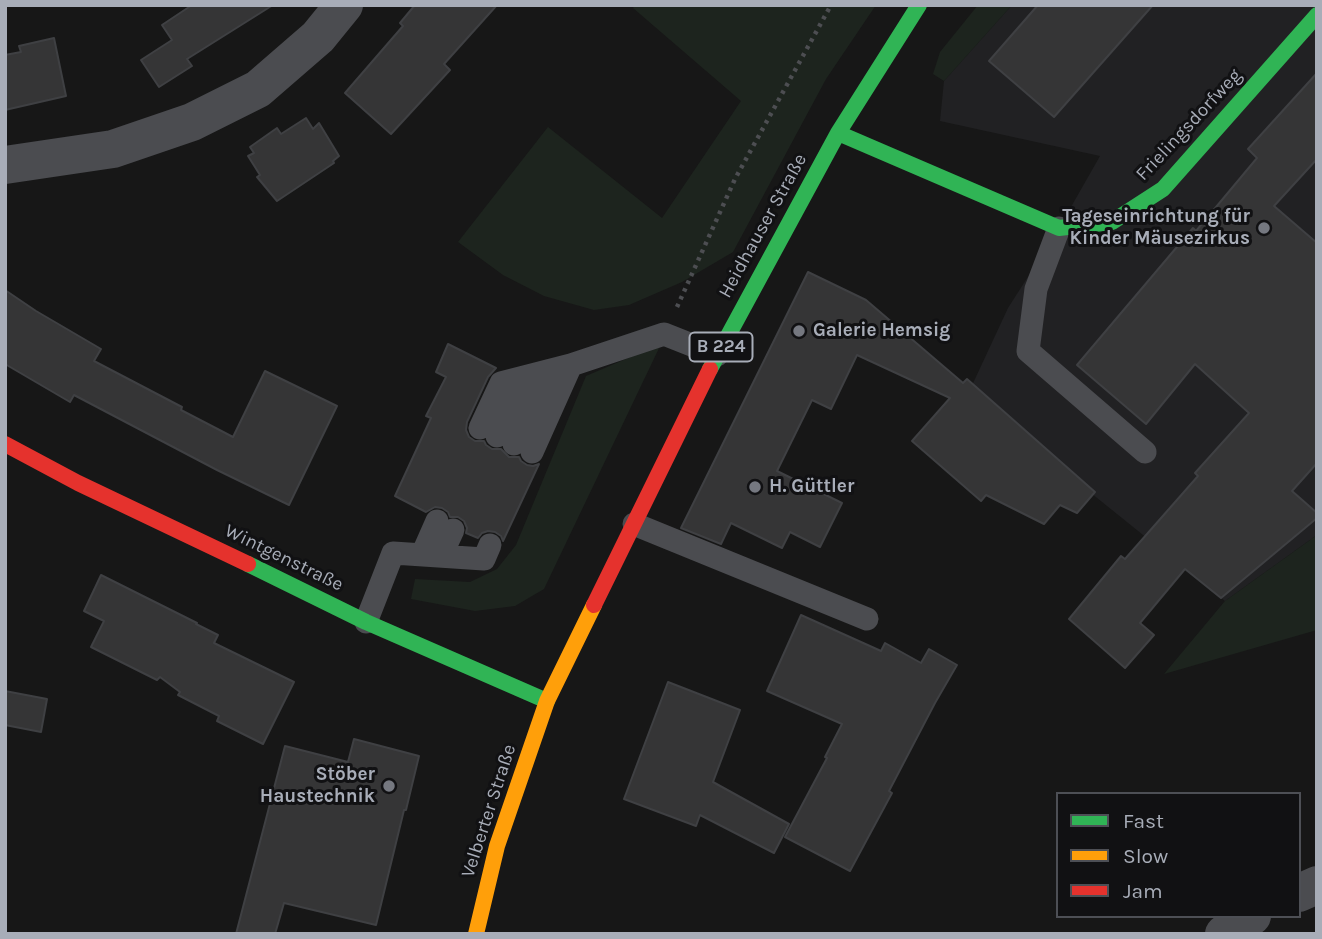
<!DOCTYPE html>
<html>
<head>
<meta charset="utf-8">
<style>
	body { margin:0 }
	#map { position:relative; width:1322px; height:939px; overflow:hidden; background:#171717; font-family:Karla,sans-serif }
	canvas { display:block }
	.frame { position:absolute; inset:0; border:7px solid #a8adb8; pointer-events:none }
	.legend { position:absolute; left:1056px; top:792px; width:245px; height:126px; box-sizing:border-box; background:#111113; border:2px solid #4d4f55; margin:0; padding:9px 12px; list-style:none; font-size:21px; color:#a8adb8 }
	.legend li { display:flex; align-items:center; gap:14px; height:35px }
	.legend b { width:35px; border:2px solid #4d4f55 }
</style>
</head>
<body>
<div id="map">
<canvas width="1322" height="939"></canvas>
<div class="frame"></div>
<ul class="legend">
<li><b style="height:9px;background:#30b455"></b>Fast</li>
<li><b style="height:9px;background:#ff9f0a"></b>Slow</li>
<li><b style="height:9px;background:#e5322d"></b>Jam</li>
</ul>
</div>
<script>
const ctx = document.querySelector('canvas').getContext('2d');
ctx.lineJoin = 'round';
function fill(path, color) { ctx.fillStyle = color; ctx.fill(path, 'evenodd'); }
function trace(path, color, width, dash) { ctx.strokeStyle = color; ctx.lineWidth = width; ctx.lineCap = dash ? 'butt' : 'round'; ctx.setLineDash(dash || []); ctx.stroke(path); }
function drawText(font, color, halo, rows, align = 'center') {
  ctx.font = font + ' Karla,sans-serif'; ctx.lineWidth = 6; ctx.setLineDash([]); ctx.textBaseline = 'middle'; ctx.strokeStyle = halo; ctx.fillStyle = color; for (const [text, x, y, turn = 0] of rows) {
    ctx.save(); ctx.translate(x, y); ctx.rotate((+turn || 0) * Math.PI / 180); ctx.textAlign = isNaN(turn) ? turn : align; if (halo) ctx.strokeText(text, 0, 0); ctx.fillText(text, 0, 0); ctx.restore();
  }
}
fill(new Path2D(`
	M1012,5H1317V535L1225,601L968,394L1008,308L1059,228L1100,156L940,121L944,81Z`), '#212123');
fill(new Path2D(`
	M635,5H876L826,79L733,252L682,282L629,305L594,310L544,296L503,275L458,242L548,127L662,218L741,101L633,8Z
	M978,5H1012L944,81L933,74L940,52Z
	M661,344L544,589L515,606L475,611L411,599L415,579L470,582L497,569L516,545L586,376Z
	M1317,535V630L1164,674L1225,601Z`), '#1d241e');
const building = new Path2D(`
	M192,5H273L187,59L192,66L159,87L141,60L172,40L162,25Z
	M415,5H497L444,64L450,70L391,134L345,93L403,26L400,23Z
	M1038,5H1153L1054,117L989,61Z
	M54,38L66,96L5,110V55L21,52L19,46Z
	M1317,73V159L1274,206L1317,243V463L1292,491L1317,513V518L1221,598L1185,569L1140,623L1154,635L1125,668L1069,619L1121,556L1125,559L1198,476L1195,473L1249,413L1195,364L1146,424L1077,365L1193,228L1196,231L1257,158L1248,149Z
	M306,118L313,129L319,123L339,156L333,161L334,163L277,201L257,177L260,175L248,156L254,153L250,147L277,128L281,134Z
	M808,272L866,300L963,383L967,379L1095,492L1077,513L1060,505L1044,524L986,495L981,501L912,441L950,398L857,355L831,409L812,400L777,471L842,503L820,547L790,532L782,548L731,523L721,544L681,528Z
	M5,290L36,311L101,349L94,361L182,407L181,410L233,437L265,371L337,406L289,505L217,470L74,395L70,402L5,364Z
	M448,344L496,368L488,377L467,422L466,430L469,437L475,441H484L486,445L492,449H501L509,457H519L521,461L527,465L533,466L539,464L503,541L501,536L495,532L488,531L482,533L478,538L466,533L467,528L464,521L458,517H450L448,512L442,508L435,507L426,512L395,496L431,418L426,416L446,377L436,372Z
	M101,575L197,623L196,624L218,635L214,643L294,682L263,744L217,721L219,716L178,695L180,692L160,677L157,680L91,647L104,621L84,611Z
	M801,615L881,651L885,643L921,663L929,649L957,665L935,703L889,791L892,793L850,871L785,837L827,758L825,757L842,724L767,691Z
	M668,682L740,710L713,782L789,824L774,853L700,815L696,826L624,799Z
	M5,691L47,699L41,732L5,725Z
	M354,739L419,756L406,810H404L376,925L284,903L275,934H236L285,746L348,762Z`);
fill(building, '#353536');
trace(building, '#3f4043', 2);
trace(new Path2D(`
	M677,307L735,179L831,5`), '#4d4e52', 4.5, [3.5, 5]);
trace(new Path2D(`
	M1059,228L1036,289L1028,351L1145,452
	M480,428L501,383L571,365
	M497,436L524,377
	M514,444L548,371
	M532,452L571,365L664,334L717,355
	M634,524L867,619
	M422,555L437,521
	M441,556L453,530
	M366,622L393,553L484,559L490,545`), '#4b4c50', 23);
trace(new Path2D(`
	M5,165L113,149L192,122L258,89L318,37L344,5
	M1299,893L1317,885
	M1224,934L1252,916`), '#4b4c50', 38);
trace(new Path2D(`
	M838,133L1059,228L1112,222L1163,189L1317,15
	M710,369L838,133L919,5
	M248,564L366,622L547,701`), '#30b455', 16);
trace(new Path2D(`
	M476,934L497,846L547,701L594,605`), '#ff9f0a', 16);
trace(new Path2D(`
	M5,444L78,483L248,564
	M594,605L710,369`), '#e5322d', 16);
for (const [x, y, r, color] of [
	[1264,228,7,"#757880"],
	[799,331,7,"#757880"],
	[755,487,7,"#757880"],
	[389,786,7,"#757880"]
]) { const dot = new Path2D(); dot.arc(x, y, r, 0, 2 * Math.PI); ctx.fillStyle = color; ctx.fill(dot); trace(dot, '#111113', 2.5); }
for (const [x, y, w] of [
	[721,347,63]
]) { const box = new Path2D(); box.roundRect(x - w / 2, y - 14.5, w, 29, 5); ctx.fillStyle = '#111113'; ctx.fill(box); trace(box, '#a8adb8', 2); }
drawText('bold 18px', '#a8adb8', null, [
	["B 224",721,347]
]);
drawText('19px', '#a8adb8', '#111113', [
	["Frielingsdorfweg",1189,125,-47],
	["Heidhauser Straße",763,226,-61],
	["Wintgenstraße",284,558,26],
	["Velberter Straße",489,811,-72]
]);
drawText('bold 19px', '#a8adb8', '#111113', [
	["Tageseinrichtung für",1250,217],
	["Kinder Mäusezirkus",1250,239],
	["Galerie Hemsig",813,331,"left"],
	["H. Güttler",769,487,"left"],
	["Stöber",375,775],
	["Haustechnik",375,797]
], 'right');
</script>
</body>
</html>
